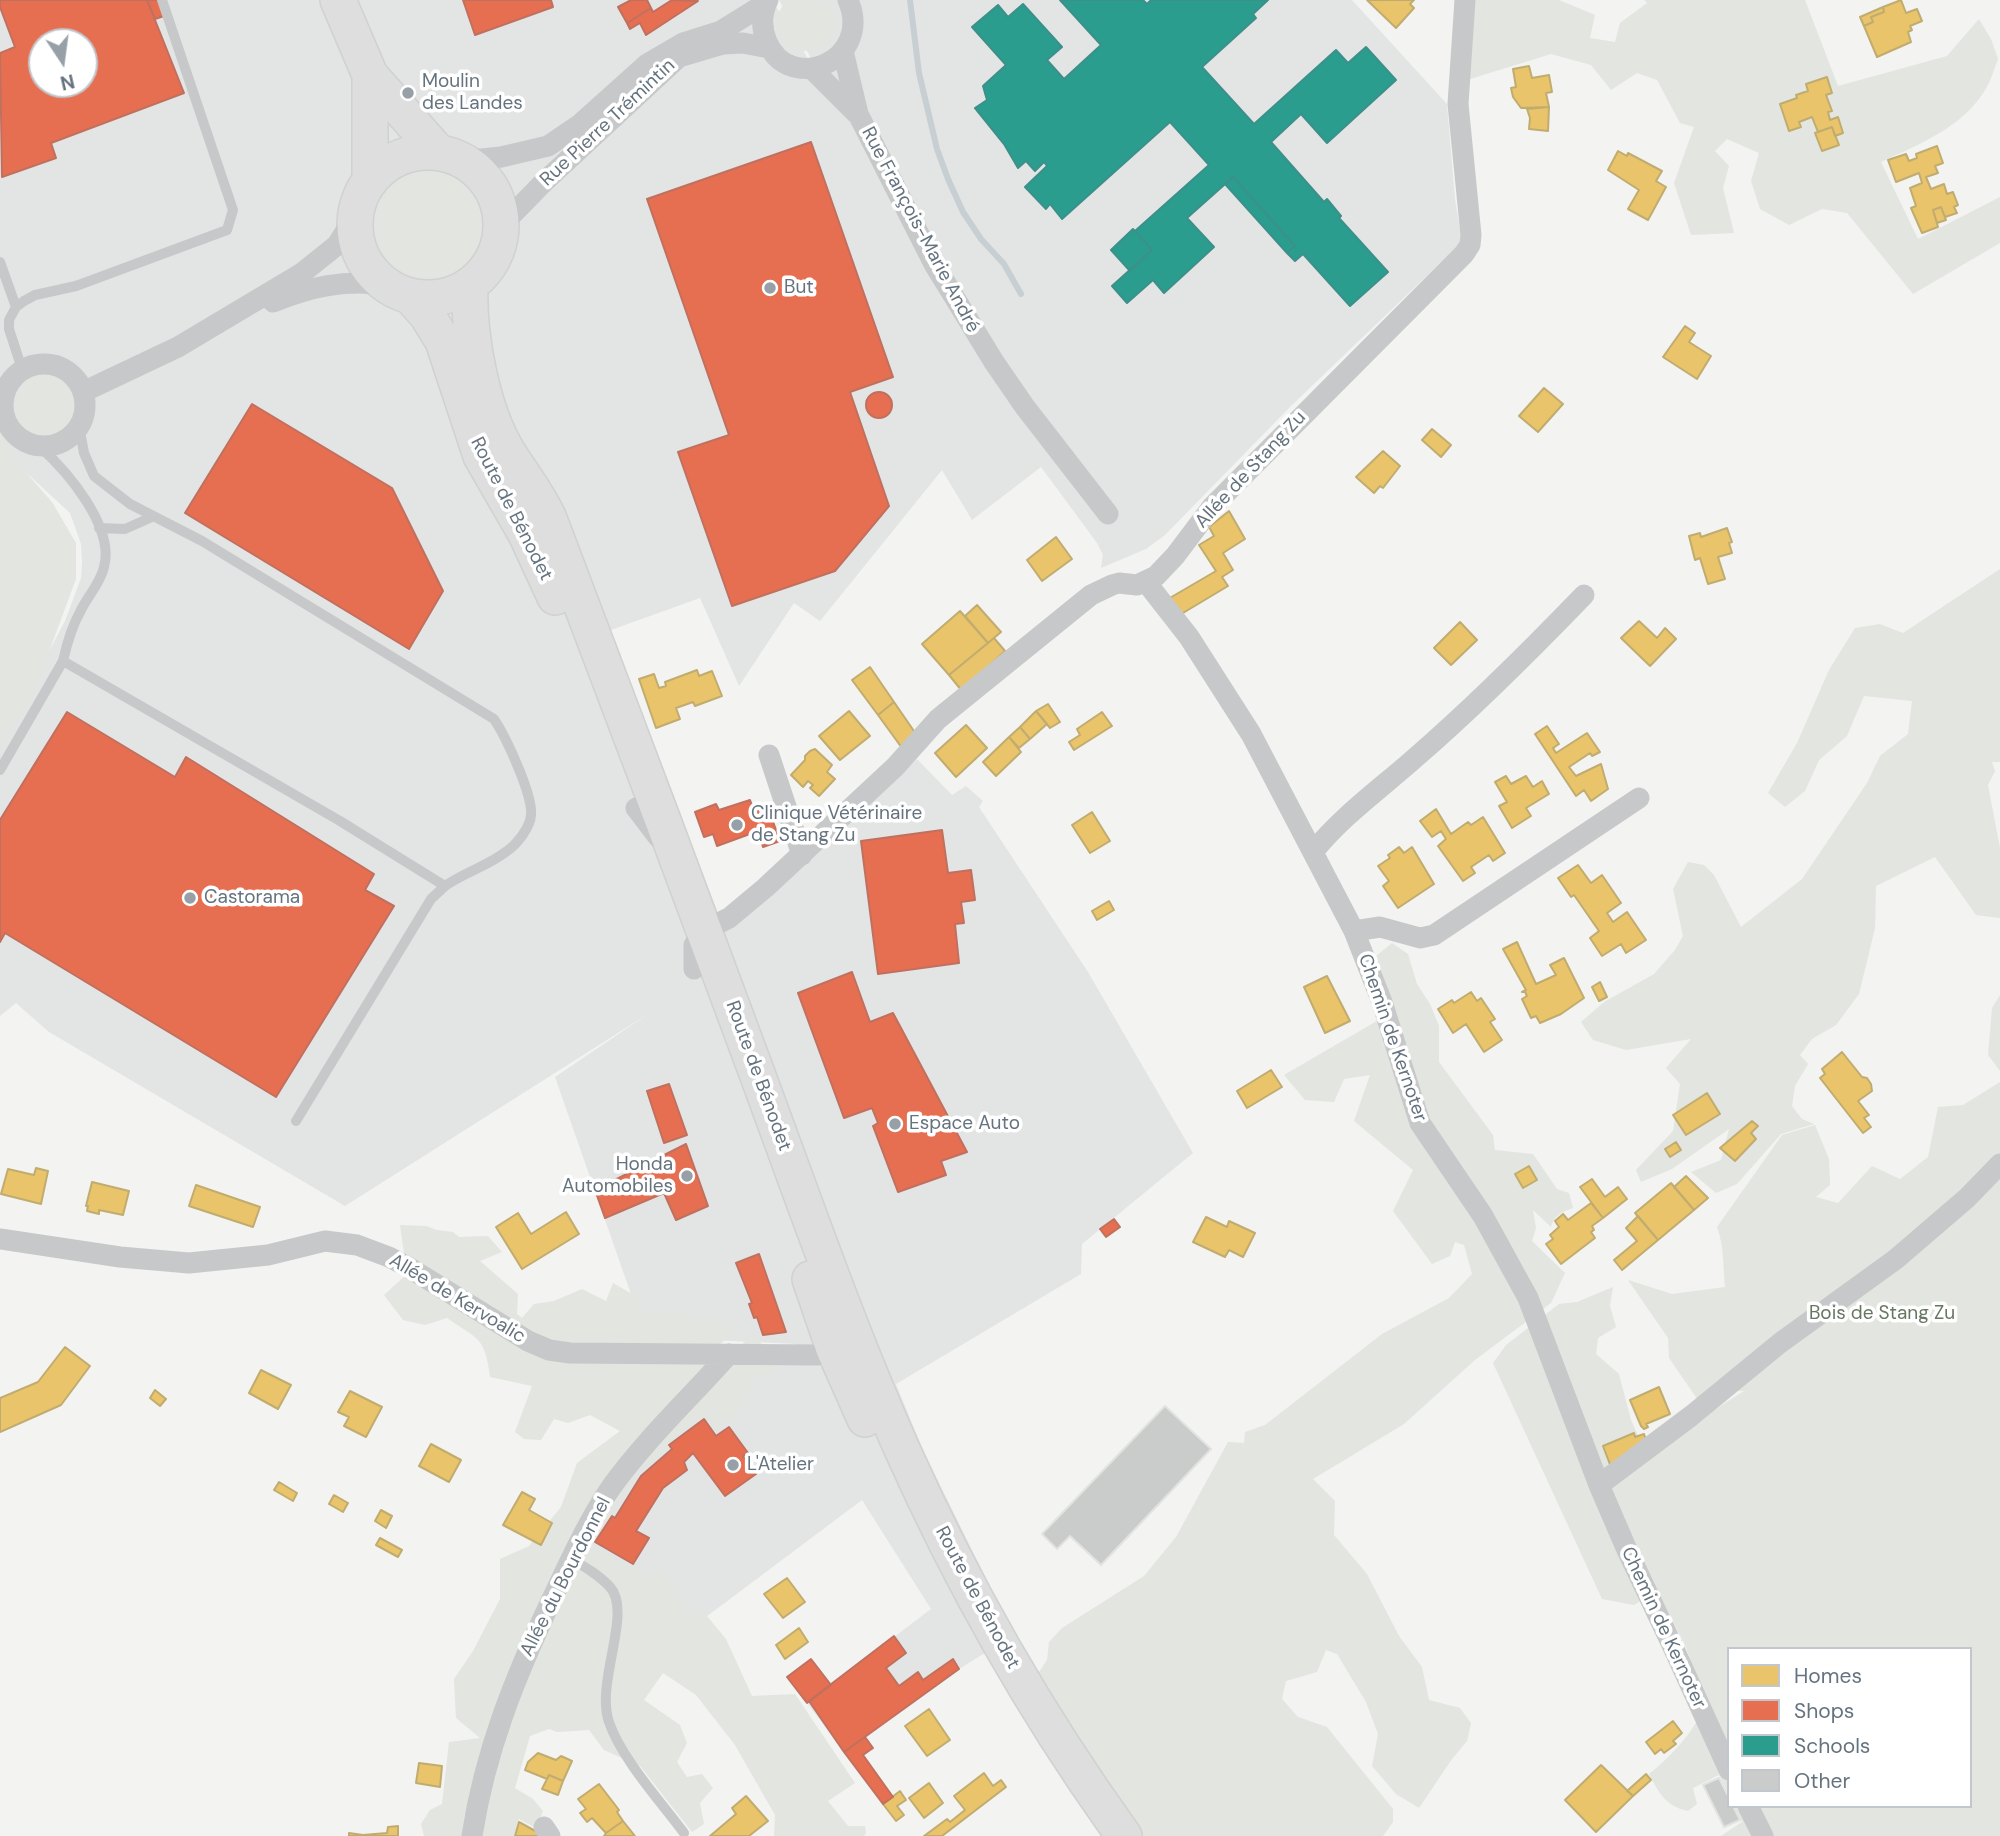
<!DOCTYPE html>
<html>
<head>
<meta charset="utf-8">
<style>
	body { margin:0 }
	#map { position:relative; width:2000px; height:1836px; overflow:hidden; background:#f3f3f1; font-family:"DM Sans",sans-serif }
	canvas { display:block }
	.legend { position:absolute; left:1727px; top:1647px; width:245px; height:161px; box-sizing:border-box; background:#fff; border:2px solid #c1c7cc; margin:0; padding:9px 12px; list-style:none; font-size:21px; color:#65737f }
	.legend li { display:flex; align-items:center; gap:14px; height:35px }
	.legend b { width:35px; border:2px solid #c1c7cc }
	.north { position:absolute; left:28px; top:28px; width:70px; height:70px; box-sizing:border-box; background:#fff; border:2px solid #c1c7cc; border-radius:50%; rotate:167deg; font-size:19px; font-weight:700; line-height:28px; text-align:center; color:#65737f }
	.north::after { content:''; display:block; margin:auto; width:24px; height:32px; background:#97a0a7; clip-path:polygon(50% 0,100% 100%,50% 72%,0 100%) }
</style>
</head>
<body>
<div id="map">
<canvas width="2000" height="1836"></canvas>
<ul class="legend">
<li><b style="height:19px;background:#e9c46a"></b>Homes</li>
<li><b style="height:19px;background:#e76f51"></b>Shops</li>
<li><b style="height:19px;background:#2a9d8f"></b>Schools</li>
<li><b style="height:19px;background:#cacbcb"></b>Other</li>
</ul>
<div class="north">N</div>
</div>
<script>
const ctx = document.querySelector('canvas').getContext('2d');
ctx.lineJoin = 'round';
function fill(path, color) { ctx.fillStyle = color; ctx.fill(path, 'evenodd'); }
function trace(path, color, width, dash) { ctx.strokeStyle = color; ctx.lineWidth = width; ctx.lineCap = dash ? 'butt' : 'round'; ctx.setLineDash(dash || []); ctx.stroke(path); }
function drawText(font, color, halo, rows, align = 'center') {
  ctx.font = font + ' "DM Sans",sans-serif'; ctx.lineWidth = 7; ctx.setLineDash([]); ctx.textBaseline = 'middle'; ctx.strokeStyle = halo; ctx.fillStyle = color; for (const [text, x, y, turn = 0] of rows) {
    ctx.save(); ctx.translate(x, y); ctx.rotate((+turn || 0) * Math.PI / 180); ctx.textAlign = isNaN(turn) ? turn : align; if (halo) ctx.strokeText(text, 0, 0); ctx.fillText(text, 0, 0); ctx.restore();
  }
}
fill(new Path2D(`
	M0,0H772L836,104L779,0H1352L1447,104L1455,199L1462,242L1291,406L1165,535L1146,549L1101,568L1103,555L1097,543L1041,467L972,520L942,470L820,621L794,603L739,686L700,598L611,630L725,932L917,759L952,795L966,786L983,801L979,807L1088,972L1193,1153L1082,1244L1081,1274L896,1384L923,1450L997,1601L1016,1634L959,1669L844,1752L807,1703L931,1609L862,1500L678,1638L583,1550L647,1452L745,1367L801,1364L796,1344L646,1337L555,1077L648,1014L345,1206L49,1032L16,1003L0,1016V726L46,657L65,621L81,578L82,562L81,544L70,513L31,477L0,453ZM42,42H84V84H42Z`), '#e3e4e4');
fill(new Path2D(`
	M788,0L829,2C861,48 783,73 777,25C776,15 781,7 788,0Z
	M1455,0H1559L1595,15L1590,38L1615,42L1620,23L1647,3L1644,0H1805L1838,86L1947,56L1979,19L1991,39L1998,59C1994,69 1991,81 1985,90C1963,127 1918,145 1881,162L1918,239L2000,197V243L1913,294L1847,213L1822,209L1789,225L1760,209L1751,181L1759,153L1727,139L1715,151L1729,166L1723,188L1734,233L1691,235L1674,183L1694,127L1680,123L1657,80L1637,73L1611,90L1591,65L1551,54L1467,80L1472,25L1454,6Z
	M376 225a54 54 0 1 1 108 0a54 54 0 1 1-108 0Z
	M15 406a30 30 0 1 1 60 0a30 30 0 1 1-60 0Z
	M0,425L15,460L52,502L76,543V579L33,695L0,747Z
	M2000,569V762H1992L1995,771L1988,785L2000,848V918L1976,915L1935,857L1876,886L1875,928L1859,994L1836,1025L1812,1039L1800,1055L1808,1064L1795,1086L1792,1106L1802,1119L1814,1124L1781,1134L1737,1184L1716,1193L1691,1172L1721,1160L1729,1129L1672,1169L1641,1182L1636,1170L1673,1131L1680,1084L1666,1068L1691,1039L1626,1050L1593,1040L1581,1022L1604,1002L1654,974L1675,950L1683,936L1673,889L1688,862L1704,865L1714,875L1741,927L1802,879L1867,783L1880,756L1908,734L1912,701L1864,696L1847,736L1819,760L1805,791L1785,807L1768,793L1797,743L1829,670L1855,628L1880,624L1903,633Z
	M1392,943L1408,954L1417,984L1430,1004L1439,1026V1062L1493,1135L1495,1150L1533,1154L1557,1189L1569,1193L1573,1208C1562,1212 1554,1215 1551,1227L1533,1210L1536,1228L1532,1241L1565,1273L1551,1303L1475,1360L1404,1424L1313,1479L1335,1501L1334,1535L1367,1574L1399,1636L1422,1667L1429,1700L1460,1708L1471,1723L1467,1741L1452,1759L1419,1808L1396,1794L1372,1766L1378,1734L1366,1702L1337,1654L1326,1650L1317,1672L1286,1681L1282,1699L1298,1717L1327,1727L1393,1809V1822L1383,1836H1142L1128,1824L1033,1681L1047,1660L1049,1642L1062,1628L1144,1576L1176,1537L1228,1442L1244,1443L1245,1432L1265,1425L1382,1334L1449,1298L1472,1274L1464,1245L1455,1242L1450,1256L1432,1264L1393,1211L1413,1170L1354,1121L1370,1075L1344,1079L1334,1102L1305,1100L1284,1075L1382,1018L1375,957Z
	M2000,995V1071L1988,1055L1992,1008Z
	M2000,1082V1836H1721L1742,1822L1734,1806H1970V1649H1729V1795L1719,1775L1693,1788L1697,1804L1688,1811C1665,1806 1659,1793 1649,1774C1673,1755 1693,1732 1706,1705L1685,1645L1657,1591L1634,1605L1602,1599L1493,1363L1506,1345L1559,1304L1577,1302L1613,1287L1610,1306L1616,1327L1598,1338L1596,1354L1619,1374L1631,1420L1646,1453L1744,1391L1712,1390L1698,1400L1669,1358L1668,1338L1628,1280L1672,1294L1725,1287C1723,1267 1724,1245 1717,1227L1782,1135L1815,1125L1829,1159L1830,1185L1816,1197L1838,1203L1872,1166L1900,1179L1928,1157L1938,1107L1963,1105Z
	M400,1225L426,1226L437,1230L453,1232L459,1237L488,1236L502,1252L480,1261L518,1294L517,1314L522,1318L534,1304L554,1301L582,1289L606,1301L613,1283L634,1295L643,1311L656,1313L674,1309L687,1316L720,1319L735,1325L732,1335L708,1353L738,1348L752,1335L779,1360L774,1373L757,1377L738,1415L716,1431L705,1415L667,1443L670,1449L634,1475L593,1545L635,1570L667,1575L686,1609L702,1610L726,1639L752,1696L795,1694L855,1783L828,1801L848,1826H865L866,1833L864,1836H774L775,1815L735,1745L696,1695L663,1673L644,1700L680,1725L687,1743L677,1762L687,1777L702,1774L713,1788L700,1803L704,1824L692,1832L640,1766L604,1750L589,1730L557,1732L549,1729L530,1736L515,1788L533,1799L543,1811L536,1828L519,1819L514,1836H424L421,1824L430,1810L442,1804L449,1742L480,1738L456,1718L454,1679L473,1651L500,1599V1559L529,1546L561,1507L577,1463L620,1431L590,1415L568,1423L554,1419L541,1440L524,1439L515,1432L532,1386L490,1377C485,1337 479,1340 447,1318L425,1325L403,1320L384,1295L407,1274Z`), '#e2e5e0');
const homes = new Path2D(`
	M1367,0H1414L1410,4L1414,8L1396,28Z
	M1901,0L1906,13L1917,9L1922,21L1910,26L1912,30L1908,32L1911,42L1877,57L1864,26L1873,22L1871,17L1884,12L1883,7Z
	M1883,7L1884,12L1871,17L1873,22L1864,26L1860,17Z
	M1529,66L1532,78L1549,75L1552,92L1546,93L1549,107L1521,108L1513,97L1511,88L1516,87L1513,69Z
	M1827,77L1832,93L1826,95L1832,111L1828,112L1830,120L1838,117L1843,133L1835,136L1832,127L1818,132L1812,117L1799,122L1801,127L1789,131L1780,104L1797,98L1796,95L1808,91L1806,84Z
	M1549,107L1548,131L1529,129L1530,118L1527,109Z
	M1832,127L1839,145L1822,151L1815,133Z
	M1937,146L1943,163L1935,166L1938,173L1926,177L1931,189L1944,184L1947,194L1953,192L1958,205L1954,207L1957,213L1945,217L1941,207L1933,210L1938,227L1922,233L1911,208L1916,206L1910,188L1922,183L1919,173L1896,182L1888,160L1906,154L1909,161L1917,158L1916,154Z
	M1618,151L1627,156L1628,153L1662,171L1656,181L1666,187L1648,220L1628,209L1639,190L1608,170Z
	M1941,207L1946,220L1937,223L1933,210Z
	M1685,326L1695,333L1689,342L1711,356L1697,379L1663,357Z
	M1544,388L1563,404L1538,432L1519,416Z
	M1432,429L1451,445L1441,457L1422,440Z
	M1383,451L1400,466L1383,488L1380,486L1374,493L1356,477Z
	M1229,511L1245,539L1223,553L1233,570L1222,577L1228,586L1178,616L1168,599L1216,571L1199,545L1214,536L1209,527Z
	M1727,528L1732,542L1729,543L1732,553L1718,557L1725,579L1708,584L1700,558L1695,560L1689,536L1700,533L1701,537Z
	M1056,537L1072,559L1042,581L1027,560Z
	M977,605L1001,632L988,643L965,616Z
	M960,611L988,643L949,675L922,644Z
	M1639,621L1657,638L1665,628L1676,639L1650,666L1621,638Z
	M1460,622L1477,640L1451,665L1434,648Z
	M994,638L1005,651L962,691L949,675Z
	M870,667L894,702L878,715L852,680Z
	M697,670L699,676L712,671L722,696L695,706L693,702L676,708L680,719L656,728L639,679L654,674L659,688L666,686L665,682Z
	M894,702L916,734L902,748L878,715Z
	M1048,704L1060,722L1050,728L1036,711Z
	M849,711L870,736L840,760L819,736Z
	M1036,711L1047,724L1030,739L1020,727Z
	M1102,712L1112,726L1074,750L1069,742L1080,735L1077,729Z
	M966,725L987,748L956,777L935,753Z
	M1547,726L1559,744L1553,748L1556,753L1587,733L1600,752L1592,756L1590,753L1569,767L1576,776L1601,764L1608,789L1591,801L1584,790L1576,796L1535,734Z
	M1020,727L1030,739L1019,748L1009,737Z
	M1009,737L1021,752L996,776L983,762Z
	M815,749L832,765L827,772L835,779L819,796L810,788L813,785L808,781L803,787L791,775L805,760V756L810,751Z
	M1506,776L1511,784L1526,776L1533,787L1542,781L1549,794L1526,808L1531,816L1512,828L1499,806L1507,802L1495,782Z
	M1436,809L1451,834L1468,822L1471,825L1483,817L1505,853L1493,861L1489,855L1471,867L1475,873L1463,881L1438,846L1446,839L1441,831L1432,837L1420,821Z
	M1092,812L1110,841L1090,853L1072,825Z
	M1399,847L1404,853L1412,847L1434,884L1398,908L1383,886L1389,881L1378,866L1390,858L1388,855Z
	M1578,865L1591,883L1602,875L1621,903L1607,913L1613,922L1627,912L1646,940L1626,953L1621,944L1602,956L1590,938L1599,931L1574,895L1571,897L1558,878Z
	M1109,901L1114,910L1097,920L1092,911Z
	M1517,942L1536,984L1556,975L1550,965L1564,958L1584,998L1561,1014L1540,1023L1536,1016L1531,1018L1522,999L1527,996L1525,992H1522L1526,990L1503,949Z
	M1327,976L1350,1021L1325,1033L1304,987Z
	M1600,982L1607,997L1599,1001L1592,987Z
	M1471,992L1477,1001L1481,998L1495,1019L1490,1022L1502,1040L1484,1052L1466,1024L1453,1033L1438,1009L1452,1000L1454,1003Z
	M1842,1052L1862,1077L1867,1078L1871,1084L1872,1091L1858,1101L1869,1115L1864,1118L1871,1127L1863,1133L1820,1078L1825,1074L1822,1069Z
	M1271,1070L1282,1087L1247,1108L1237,1091Z
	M1707,1093L1720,1114L1686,1135L1673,1115Z
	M1752,1121L1758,1126L1751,1133L1756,1139L1735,1161L1720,1148Z
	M1676,1142L1681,1150L1670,1157L1665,1149Z
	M1529,1166L1537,1180L1523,1188L1515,1174Z
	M36,1168L48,1171L41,1204L1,1194L8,1169L34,1175Z
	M1686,1176L1708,1198L1694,1210L1674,1187Z
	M1592,1179L1605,1197L1618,1187L1627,1199L1603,1218L1580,1187Z
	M92,1182L129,1191L123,1215L99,1210V1214L87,1211L88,1206H86Z
	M1671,1183L1694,1210L1658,1240L1635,1213Z
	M196,1185L260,1207L253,1227L189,1206Z
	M1591,1203L1603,1218L1592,1226L1594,1230L1591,1232L1595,1238L1561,1264L1546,1244L1553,1239L1550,1235L1559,1227L1555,1221L1563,1214L1568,1220Z
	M566,1212L579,1234L522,1269L496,1227L518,1213L531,1234Z
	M1638,1216L1658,1240L1622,1270L1614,1260L1637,1241L1626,1228Z
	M1206,1217L1227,1227L1229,1221L1255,1233L1243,1257L1229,1250L1225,1257L1193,1242Z
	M65,1347L90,1366L61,1405L0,1432V1398L38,1382Z
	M261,1370L291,1385L278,1409L249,1393Z
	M1659,1387L1670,1414L1646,1424L1648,1427L1644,1429L1641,1426L1630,1400Z
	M155,1390L166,1399L160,1406L150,1398Z
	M350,1391L382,1407L366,1437L344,1426L349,1417L338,1412Z
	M1634,1433L1635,1437L1644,1434L1646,1440L1611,1467L1603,1446Z
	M431,1444L461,1460L449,1482L419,1466Z
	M279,1482L297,1493L293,1501L274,1490Z
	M522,1492L535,1499L529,1510L552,1523L541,1545L503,1525Z
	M334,1495L348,1503L343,1512L329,1504Z
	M381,1510L392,1516L386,1528L375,1521Z
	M380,1538L402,1550L398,1557L376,1545Z
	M787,1578L805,1602L783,1618L764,1594Z
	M799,1628L808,1642L785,1659L776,1645Z
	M929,1709L950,1740L927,1756L905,1726Z
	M1673,1721L1682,1733L1673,1741L1676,1744L1664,1753L1661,1749L1655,1754L1646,1742Z
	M538,1753L556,1760L561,1756L572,1761L563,1781L549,1775L547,1779L525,1770L528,1762Z
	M419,1763L442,1766L440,1787L416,1783Z
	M1601,1765L1633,1796L1596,1832L1565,1800Z
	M984,1773L993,1786L1001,1780L1006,1787L942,1836H924L947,1819L950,1822L965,1810L954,1796Z
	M1646,1774L1651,1780L1633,1796L1627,1791Z
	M549,1775L563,1781L558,1795L542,1789Z
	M929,1783L943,1803L924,1818L909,1798Z
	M599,1784L619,1810L617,1812L623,1821L606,1833L592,1818L587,1822L580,1813L586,1809L578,1799Z
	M900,1791L906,1800L897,1806L904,1815L896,1821L883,1804Z
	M746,1796L768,1821L749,1836H710L736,1814L732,1808Z
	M623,1821L635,1836H604L606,1833Z
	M519,1822L539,1833L538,1836H515Z
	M398,1826V1836H349V1833L363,1835L387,1833L388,1827Z`);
fill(homes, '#e9c46a');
trace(homes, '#c1ac70', 2);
const shops = new Path2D(`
	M0,0H147L184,93L51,143L56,158L2,177L0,53L15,47L0,7ZM42,42H84V84H42Z
	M147,0H158L164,16L155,19Z
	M463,0H551L553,7L475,35Z
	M631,0H647L651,8L627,23L618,7Z
	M672,0L698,1L646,35L640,23L630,29L627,23L651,8L653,12Z
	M811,142L893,377L850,392L889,506L835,571L732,606L678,452L729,435L647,199Z
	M866 405a13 13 0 1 1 26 0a13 13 0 1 1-26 0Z
	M252,404L392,488L443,591L409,649L185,513Z
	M67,712L175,777L186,757L374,874L365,890L394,906L276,1097L5,933L0,942V820Z
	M750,800L753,808L760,805L764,819L771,816L780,841L763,847L758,831L717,846L713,834L704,837L695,812L716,804L719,810Z
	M942,830L948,873L971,870L975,900L961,902L964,923L955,924L959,963L878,974L861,841Z
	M852,972L870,1022L893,1013L967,1152L941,1161L946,1175L898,1192L873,1126L878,1123L872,1108L844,1118L798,993Z
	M669,1084L687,1135L664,1143L647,1091Z
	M686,1144L708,1206L676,1220L664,1193L605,1218L595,1190Z
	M1114,1219L1120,1227L1106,1237L1100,1229Z
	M759,1254L786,1332L763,1335L757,1317L754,1318L749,1304L752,1303L736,1263Z
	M704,1419L716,1436L729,1427L748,1453L743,1456L756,1474L725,1496L693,1453L684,1462L687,1470L663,1488L636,1531L649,1538L633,1564L595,1542L612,1516L615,1518L641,1476L672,1449L669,1445Z
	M894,1636L906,1653L886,1668L899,1686L918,1672L923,1680L953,1659L959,1669L844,1752L809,1701Z
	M811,1659L831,1685L807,1703L787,1677Z
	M865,1737L873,1748L863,1755L893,1797L883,1804L844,1752Z`);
fill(shops, '#e76f51');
trace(shops, '#c0705f', 2);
const schools = new Path2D(`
	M1060,0H1143L1147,4L1151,0H1268L1253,14L1256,18L1202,67L1254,124L1336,50L1348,63L1366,47L1396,80L1327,143L1301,114L1271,142L1324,202L1327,199L1341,216L1339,218L1388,272L1350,306L1303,254L1295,261L1287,253L1295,246L1233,177L1187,218L1214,247L1164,293L1153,280L1127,303L1112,286L1152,250L1135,231L1209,165L1170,122L1062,219L1050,204L1046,209L1025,187L1047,166L1044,162L1035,171L1026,161L1018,168L1004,144L975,108L987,100L983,86L1006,65L972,27L998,5L1008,17L1023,4L1062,47L1047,60L1064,79L1101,45Z
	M1233,177L1295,246L1287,253L1225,184Z
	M1133,229L1152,250L1130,271L1111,250Z`);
fill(schools, '#2a9d8f');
trace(schools, '#3c908a', 2);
trace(new Path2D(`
	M910,0L919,73L937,149L948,179L963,212L981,239L1004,264L1021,294`), '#c8cfd2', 6);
const building = new Path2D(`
	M1165,1406L1211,1449L1101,1565L1070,1536L1057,1549L1042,1534Z
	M1719,1778L1729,1798V1806H1733L1740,1820L1724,1827L1703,1785Z`);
fill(building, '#cacbcb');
trace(building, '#e2e2e1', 2);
const primary = new Path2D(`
	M338,0L370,75L439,153
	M355 225a73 73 0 1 1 146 0a73 73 0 1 1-146 0Z
	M370,181V75
	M470,285C468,336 482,411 509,454C523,476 538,495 549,519C619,701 687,885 755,1068C802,1195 846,1323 901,1447C962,1584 1036,1714 1124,1836
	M411,297L427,315L443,341L481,456L526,534L555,597
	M810,1279L834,1349L865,1419`);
trace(primary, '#d0d1d1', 38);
trace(new Path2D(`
	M0,262L16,307
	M22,369L9,329V320L16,307L24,301L35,295L76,286L227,230L233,210L162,0
	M40,447C67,471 115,527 104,567C101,582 88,596 81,610C72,626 67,643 63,661L340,821L445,886C465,872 488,866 507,851C517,844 530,828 531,815C533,795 506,737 494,719L202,541L130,504L94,476L84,453L79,426
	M99,528L125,529L152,517
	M0,770L63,661
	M296,1121L431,899L445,886
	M571,1559C585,1567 599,1575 610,1587C633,1612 595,1683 609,1722C621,1758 661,1802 684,1833`), '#c7c8c9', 10);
trace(new Path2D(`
	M768,0C761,14 761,28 767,42C790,96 874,60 848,0
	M843,51L858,114L934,264L994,362L1025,407L1108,514
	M811,68L856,113
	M463,161L501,157L548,146L579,125L647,64L683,43L721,31L766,3
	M501,226L544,182L679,57L723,44L743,43L769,48
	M273,302C310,287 345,279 385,285
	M3 405a41 41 0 1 1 82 0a41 41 0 1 1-82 0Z
	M83,392L178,347L302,273L337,245L355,216
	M1146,582L1189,637L1251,734L1354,931L1382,1002L1420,1123L1483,1216L1528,1298L1599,1485L1627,1550L1673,1647L1729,1770
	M769,755L802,855
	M636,808L658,837
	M1313,852C1342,816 1380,789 1415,758C1474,707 1530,651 1584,595
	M705,930L729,918L765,888L895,767L938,719L1091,595L1112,585L1119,583L1137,585L1156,576L1175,556L1212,507L1464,254L1470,245L1471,235L1458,104L1465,0
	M1354,931L1380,927L1420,938L1434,935L1639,798
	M694,969V945L705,930
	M0,1239L120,1257L189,1263L268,1255L325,1241L357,1245L389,1257L408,1267L528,1341L549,1350L570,1353L817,1355L834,1349L843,1353
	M1599,1485L1691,1416L1780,1343L1896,1259L1967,1198L2000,1164
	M1748,1806L1763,1836
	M544,1827L550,1836
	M472,1836C485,1751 515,1677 552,1599C570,1561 588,1521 612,1486C646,1439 690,1398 729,1354`), '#c7c8c9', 21);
trace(primary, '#dddedd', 35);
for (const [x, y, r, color] of [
	[408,93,7,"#97a0a7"],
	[770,288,7,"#97a0a7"],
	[737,825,7,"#97a0a7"],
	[190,898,7,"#97a0a7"],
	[895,1124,7,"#97a0a7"],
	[687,1176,7,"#97a0a7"],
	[733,1465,7,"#97a0a7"]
]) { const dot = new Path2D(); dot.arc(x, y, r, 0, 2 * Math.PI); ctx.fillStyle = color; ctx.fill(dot); trace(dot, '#fff', 2.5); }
drawText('19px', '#65737f', '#fff', [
	["Moulin",422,82],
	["des Landes",422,104],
	["But",784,288],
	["Clinique Vétérinaire",751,814],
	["de Stang Zu",751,836],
	["Castorama",204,898],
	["Espace Auto",909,1124],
	["Honda",673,1165,"right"],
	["Automobiles",673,1187,"right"],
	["L'Atelier",747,1465]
], 'left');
drawText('19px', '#65737f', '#fff', [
	["Rue Pierre Trémintin",608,123,-43],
	["Rue François-Marie André",920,230,62],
	["Allée de Stang Zu",1251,470,-47],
	["Route de Bénodet",511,509,63],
	["Chemin de Kernoter",1392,1038,71],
	["Route de Bénodet",758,1076,70],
	["Allée de Kervoalic",457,1299,31],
	["Allée du Bourdonnel",566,1577,-63],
	["Route de Bénodet",977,1598,62],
	["Chemin de Kernoter",1663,1628,65]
]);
drawText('19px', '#677763', '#fff', [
	["Bois de Stang Zu",1882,1314]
]);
</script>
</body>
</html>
